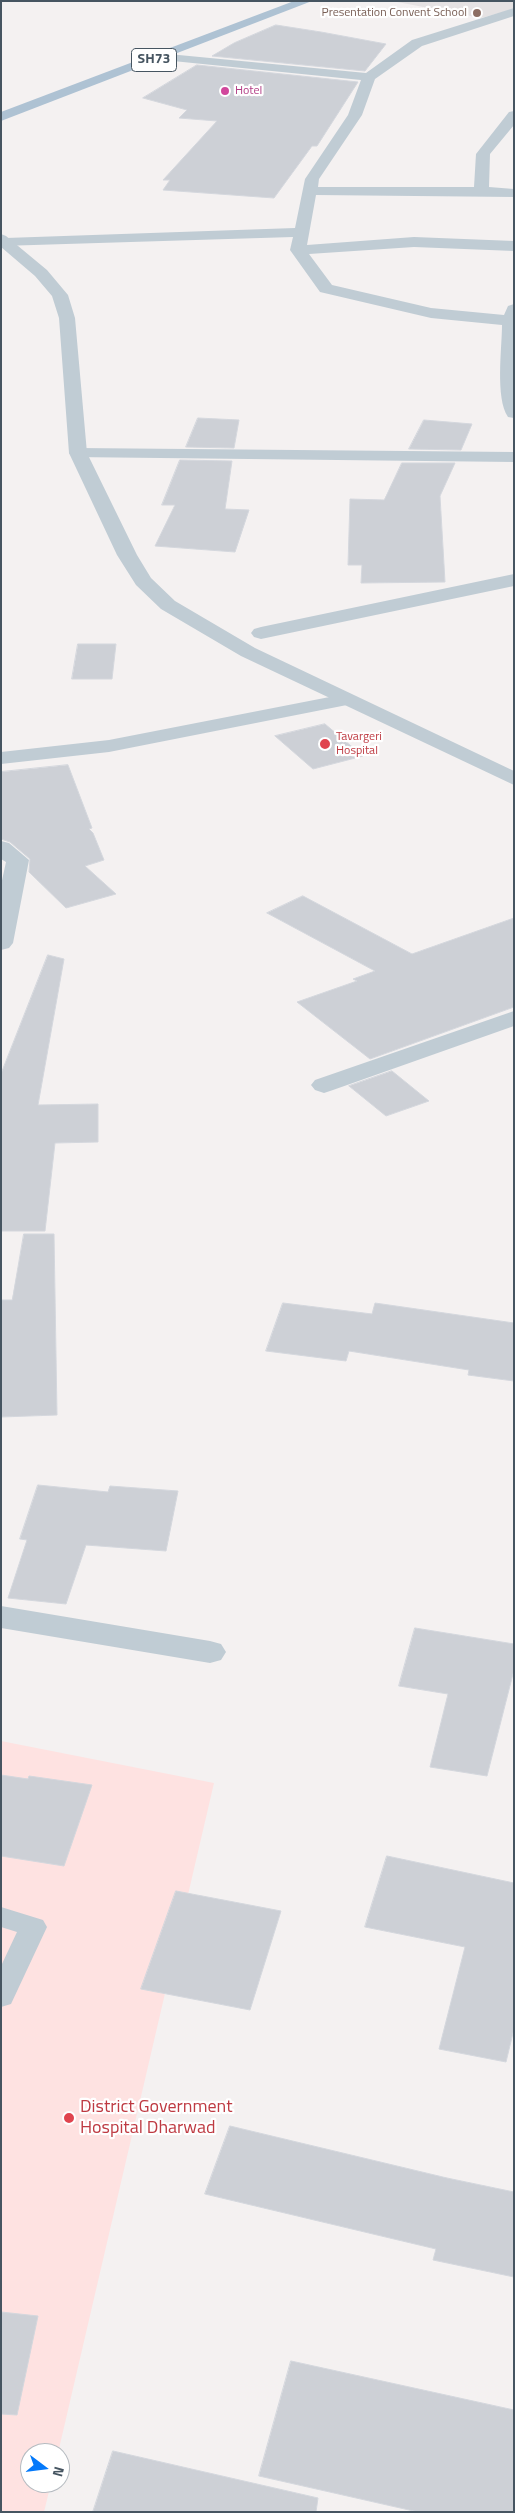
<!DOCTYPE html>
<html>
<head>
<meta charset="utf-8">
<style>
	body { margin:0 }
	#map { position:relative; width:515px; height:2513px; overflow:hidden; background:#f4f1f1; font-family:"Titillium Web",sans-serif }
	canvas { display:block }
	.frame { position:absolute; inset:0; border:2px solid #465561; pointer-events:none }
	.north { position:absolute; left:20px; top:2443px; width:50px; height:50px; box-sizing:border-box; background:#fff; border:1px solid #b5bbc0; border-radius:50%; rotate:105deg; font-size:14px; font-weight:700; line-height:20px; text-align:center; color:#465561 }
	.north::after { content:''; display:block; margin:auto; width:18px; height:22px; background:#0479fa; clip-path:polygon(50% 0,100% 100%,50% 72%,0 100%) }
</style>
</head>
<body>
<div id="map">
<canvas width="515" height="2513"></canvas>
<div class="frame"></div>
<div class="north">N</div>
</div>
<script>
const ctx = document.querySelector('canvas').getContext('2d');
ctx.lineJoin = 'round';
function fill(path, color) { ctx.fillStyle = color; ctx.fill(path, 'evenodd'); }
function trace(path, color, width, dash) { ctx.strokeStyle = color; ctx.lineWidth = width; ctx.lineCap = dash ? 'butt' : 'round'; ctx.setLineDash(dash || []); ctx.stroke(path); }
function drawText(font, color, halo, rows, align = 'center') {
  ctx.font = font + ' "Titillium Web",sans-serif'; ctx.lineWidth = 4.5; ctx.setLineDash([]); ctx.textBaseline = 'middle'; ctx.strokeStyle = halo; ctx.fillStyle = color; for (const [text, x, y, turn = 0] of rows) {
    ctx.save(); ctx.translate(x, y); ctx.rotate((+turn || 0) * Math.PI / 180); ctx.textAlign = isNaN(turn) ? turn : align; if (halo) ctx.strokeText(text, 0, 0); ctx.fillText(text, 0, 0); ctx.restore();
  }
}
fill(new Path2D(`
	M392,1H514V9L481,18Z`), '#e5e2e3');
fill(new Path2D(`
	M1,1741L214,1783L58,2453H30V2483H51L44,2512H1Z`), '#fee2e1');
const building = new Path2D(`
	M276,25L321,32L386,44L365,71L212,56L234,43Z
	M197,65L358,82L317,146H312L274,198L163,190L170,180H163L217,121L179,118L187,110L143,98Z
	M198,418L239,420L234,448L186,447Z
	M424,420L472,424L461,450L409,449Z
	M180,460L232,461L225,509L249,510L235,552L155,546L175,505H162Z
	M402,463H455L440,496L445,582L361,583L362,565H348L350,499L384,500Z
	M78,644H116L112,679H72Z
	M325,724L363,756L313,769L275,736Z
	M68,765L92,828L89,829L93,833L104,860L85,866L116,894L66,908L29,872L30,859L10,842L1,839V772Z
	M303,896L412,954L514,918V1007L370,1059L297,1002L357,981L353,979L375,971L267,913Z
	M48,955L64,959L38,1105L98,1104V1142L55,1143L45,1231H1V1074Z
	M392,1071L429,1101L386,1116L349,1086Z
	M24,1234H54L57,1415L1,1417V1300H12Z
	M283,1303L372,1314L375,1303L514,1323V1381L468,1375L469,1370L349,1351L346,1361L266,1351Z
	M38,1485L108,1492L110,1486L178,1491L166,1551L86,1545L66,1604L8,1598L27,1540L20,1539Z
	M415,1628L514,1644V1670L487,1776L430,1767L448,1694L399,1686Z
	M1,1775L28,1779L29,1776L92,1785L64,1866L1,1856Z
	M387,1856L514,1883V2029L506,2062L439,2049L465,1947L365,1927Z
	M176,1891L281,1911L250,2010L141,1989Z
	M230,2126L447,2178L514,2192V2277L433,2260L436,2249L205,2194Z
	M1,2312L38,2316L17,2415L1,2414Z
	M291,2361L514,2410V2512H418L259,2476Z
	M113,2451L318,2498L316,2512H93Z`);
fill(building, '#cdd0d6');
trace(building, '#d4d7dd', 1);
fill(new Path2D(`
	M1,1907L43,1920L47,1927L11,2004L1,2007V1966L17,1932L1,1927Z`), '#c0ccd4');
fill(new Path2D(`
	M514,8V16L422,46L375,79L362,115L319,179L318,187H474L476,154L509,112L514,111V125L490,154L489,187L514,189V197L316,195L307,245L414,237L514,241V251L414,247L309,254L332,285L431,308L504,315L508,306L514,304V418L508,417C495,398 502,348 502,325L431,318L320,292L290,250L293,237L1,246V240L6,238L295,228L305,179L348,115L361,80L163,60L158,59L156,56L158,53L366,73L412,40Z
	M78,448L514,452V462L72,457L69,453L72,449Z
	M514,574V586L261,639L254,637L251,633L254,629L261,627Z
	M345,694L352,696L355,700L352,704L109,752L1,764V752L109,740Z
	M1,841L9,843L29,860L13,943L9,948L1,950V885L6,862L1,859Z
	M514,1011V1026L333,1090L324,1093L315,1090L311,1085L315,1080Z
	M1,1606L210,1641L221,1644L226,1652L221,1660L210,1663L1,1628Z`), '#c0ccd4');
fill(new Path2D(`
	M1,234L6,236L47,270L68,295L75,318L87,453L137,555L151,578L175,601L255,648L514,771V785L241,656L161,609L136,585L117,555L69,453L59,318L52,296L35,276L1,247Z`), '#c0ccd4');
fill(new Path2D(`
	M294,1H312L1,121V112Z`), '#aec2d3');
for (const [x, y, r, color] of [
	[477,13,5,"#8d6e63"],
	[225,91,5,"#d1479c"],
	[325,744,6,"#e0444e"],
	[69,2118,6,"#e0444e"]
]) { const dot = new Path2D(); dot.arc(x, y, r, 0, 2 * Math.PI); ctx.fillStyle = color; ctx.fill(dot); trace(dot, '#fff', 2); }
drawText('12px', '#785e54', '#fff', [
	["Presentation Convent School",467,13]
], 'right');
drawText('12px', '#b23c85', '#fff', [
	["Hotel",235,91]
], 'left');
drawText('12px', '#be3a42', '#fff', [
	["Tavargeri",336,737],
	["Hospital",336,751]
], 'left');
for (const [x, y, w] of [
	[154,60,45]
]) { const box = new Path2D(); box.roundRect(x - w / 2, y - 11.5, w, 23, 4); ctx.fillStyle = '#fff'; ctx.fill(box); trace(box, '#465561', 1); }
drawText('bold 14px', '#465561', null, [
	["SH73",154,60]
]);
drawText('18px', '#be3a42', '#fff', [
	["District Government",80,2108],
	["Hospital Dharwad",80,2129]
], 'left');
</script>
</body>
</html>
